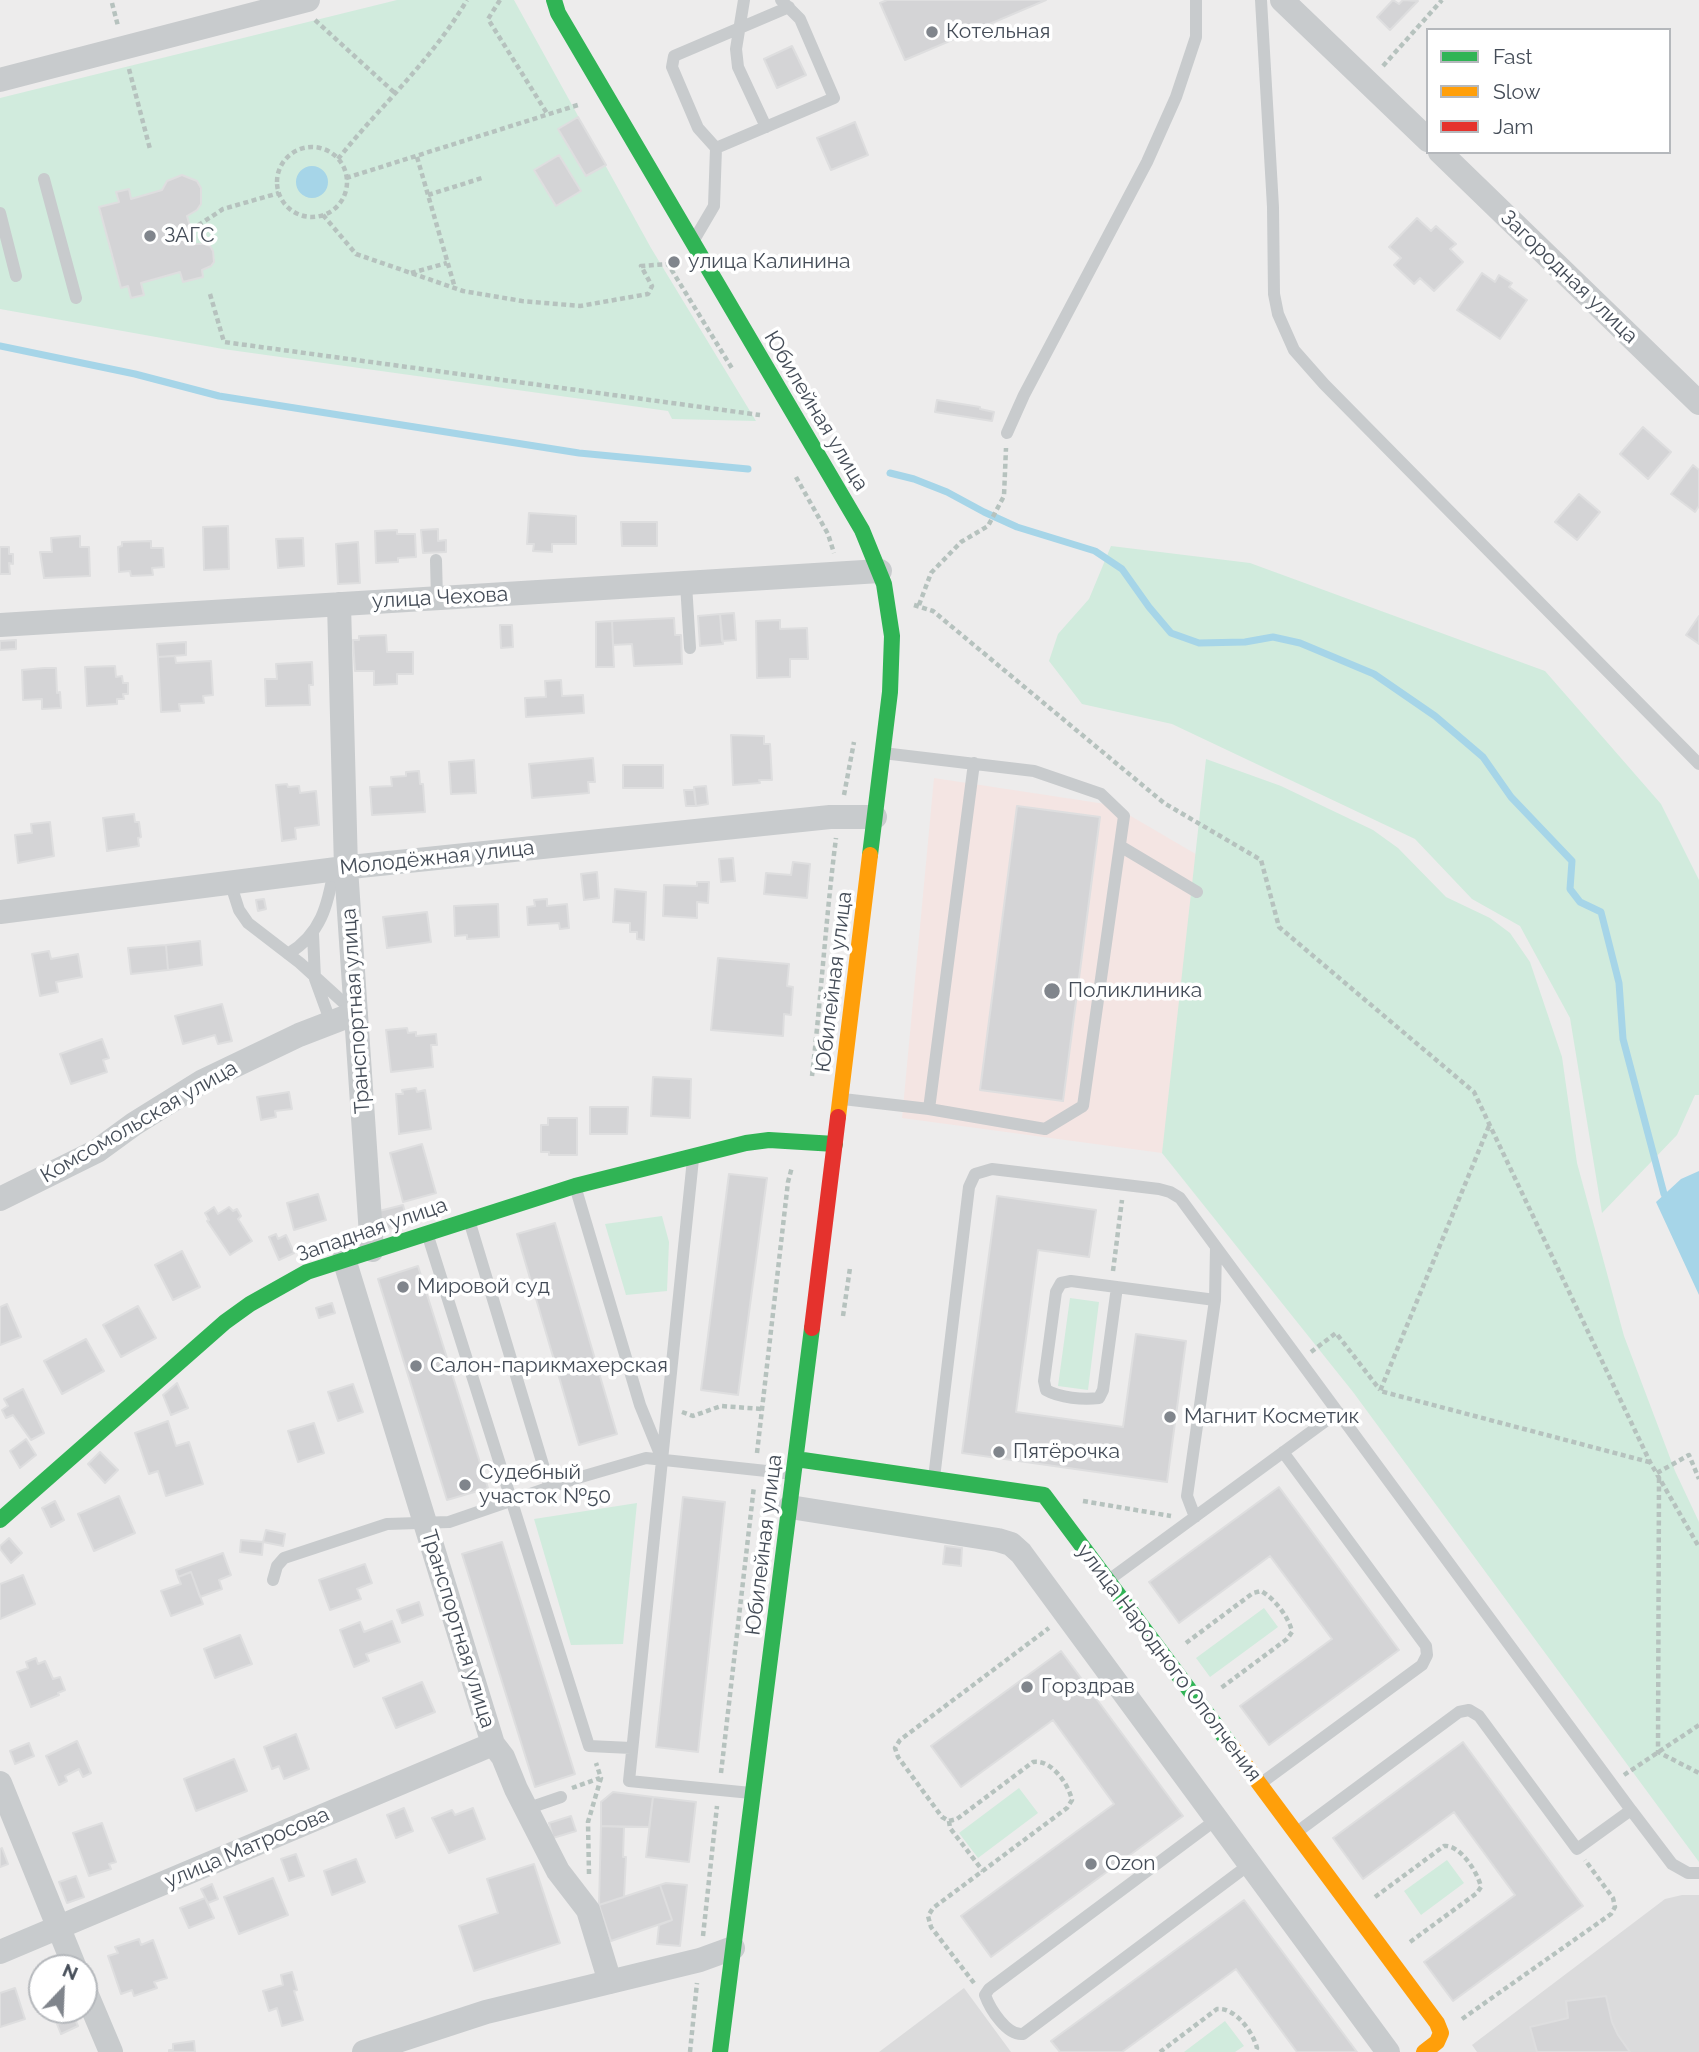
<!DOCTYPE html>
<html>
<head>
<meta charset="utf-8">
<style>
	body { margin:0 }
	#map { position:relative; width:1699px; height:2052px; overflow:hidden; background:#edecec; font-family:Raleway,sans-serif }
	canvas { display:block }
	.legend { position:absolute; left:1426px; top:28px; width:245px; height:126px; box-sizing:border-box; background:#fff; border:2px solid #b5b8bc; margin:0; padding:9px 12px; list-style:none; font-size:21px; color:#454d58 }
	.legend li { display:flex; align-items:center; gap:14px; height:35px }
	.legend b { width:35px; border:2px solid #b5b8bc }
	.north { position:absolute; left:28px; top:1954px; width:70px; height:70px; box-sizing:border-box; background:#fff; border:2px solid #b5b8bc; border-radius:50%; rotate:23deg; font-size:19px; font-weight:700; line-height:28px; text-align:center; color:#454d58 }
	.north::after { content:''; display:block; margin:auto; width:24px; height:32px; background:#80858c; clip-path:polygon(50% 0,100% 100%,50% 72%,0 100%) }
</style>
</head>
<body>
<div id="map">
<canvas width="1699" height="2052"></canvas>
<ul class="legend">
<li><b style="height:9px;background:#30b455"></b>Fast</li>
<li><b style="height:9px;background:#ff9f0a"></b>Slow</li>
<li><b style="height:9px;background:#e5322d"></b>Jam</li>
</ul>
<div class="north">N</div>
</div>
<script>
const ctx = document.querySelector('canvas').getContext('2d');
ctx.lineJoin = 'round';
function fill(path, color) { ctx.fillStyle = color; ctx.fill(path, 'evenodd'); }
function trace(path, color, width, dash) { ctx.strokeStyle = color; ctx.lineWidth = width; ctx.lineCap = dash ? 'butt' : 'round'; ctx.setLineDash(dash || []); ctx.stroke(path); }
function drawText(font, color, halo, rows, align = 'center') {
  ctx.font = font + ' Raleway,sans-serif'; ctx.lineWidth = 7; ctx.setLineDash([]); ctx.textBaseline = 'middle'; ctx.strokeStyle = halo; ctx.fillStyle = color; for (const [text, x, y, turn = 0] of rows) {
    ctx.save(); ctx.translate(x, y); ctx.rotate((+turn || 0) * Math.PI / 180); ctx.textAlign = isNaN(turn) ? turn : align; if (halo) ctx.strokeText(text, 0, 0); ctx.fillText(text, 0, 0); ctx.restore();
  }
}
fill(new Path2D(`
	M1682,1895H1699V2052H1477L1472,2045L1665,1899Z
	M964,1988L1011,2052H879Z`), '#dbdbdc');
fill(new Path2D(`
	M934,778L1112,805L1211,863L1162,1153L902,1118Z`), '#f4e5e3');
fill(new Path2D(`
	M397,0H514L651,248L756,421L672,419L668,411L223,349L0,309V98Z
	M1111,546L1250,563L1545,671L1661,804L1699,880V1095H1695L1677,1135L1602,1213L1570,1018L1520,926L1472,899L1415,839L1172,724L1082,704L1049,661L1058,634L1089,599Z
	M1206,759L1281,786L1373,830L1398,848L1446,897L1490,918L1510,933L1530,962L1562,1057L1577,1163L1624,1336L1675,1471L1699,1522V1862L1353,1392L1162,1153Z
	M662,1216L669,1242L667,1291L626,1295L605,1224Z
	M1070,1298L1099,1302L1088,1390L1058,1386Z
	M637,1503L623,1644L571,1645L534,1519Z
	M1264,1608L1278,1627L1210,1677L1196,1658Z
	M1019,1788L1038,1813L978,1858L959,1833Z
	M1447,1860L1464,1883L1421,1915L1404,1891Z
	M1225,2021L1244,2046L1235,2052H1184Z`), '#d1ebdd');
fill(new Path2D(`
	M296 182a16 16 0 1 1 32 0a16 16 0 1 1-32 0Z
	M1699,1171V1295L1656,1202L1681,1179Z`), '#a6d5e8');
trace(new Path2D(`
	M0,346L135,374L219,396L579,453L748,469
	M890,473L914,479L947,492L984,512L1017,527L1095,551L1122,569L1149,607L1171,633L1199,643L1245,642L1273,637L1300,643L1374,674L1435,716L1483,757L1511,797L1572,861L1570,889L1580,902L1601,912L1619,983L1623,1039L1664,1194`), '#a6d5e8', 7);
const building = new Path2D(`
	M887,0H1046L905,60L880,3Z
	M1393,0L1399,4L1403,0L1418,1L1390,30L1377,17Z
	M792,46L806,75L777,88L764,59Z
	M578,117L606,165L586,176L558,129Z
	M855,122L868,155L831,170L817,138Z
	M559,155L581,191L556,206L534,170Z
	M182,175L197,181L201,188V204L197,210L187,216L195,244H205L210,246L213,251L214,262L211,266L202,270L203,277L183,282L180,272L141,283L144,295L131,298L128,286L121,288L99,207L119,202L116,192L129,189L131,199L162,190L167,181Z
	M1417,218L1431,231L1436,226L1456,244L1450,249L1463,262L1434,291L1420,278L1414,284L1394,265L1401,258L1389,247Z
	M1482,273L1495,282L1499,275L1512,283L1509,287L1527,300L1500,339L1457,310Z
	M937,400L980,407V409L994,412L992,421L935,412Z
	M1643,427L1671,452L1648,479L1620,454Z
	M1693,465L1699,470V506L1695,512L1671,494Z
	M1579,494L1600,512L1577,540L1555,522Z
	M529,513L576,516V544H552V552L533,551L534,544H527Z
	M621,522H657V546H622Z
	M228,526L229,569L204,570L203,527Z
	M438,529V541L446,540V552L423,553L421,530Z
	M397,530V534H415L416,557L398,558V562L376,563L375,531Z
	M80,536V547H89L90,576L44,578L40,552H52L51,538Z
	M303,538L304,566L278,568L276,539Z
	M151,541V548H163L164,567L152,568L153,575L131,576L130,571L119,572L118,547L122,546V542Z
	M358,542L360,583L338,584L336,544Z
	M0,547H9V554H13V564L9,563L10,574H0Z
	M734,613L736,640L722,641L720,614Z
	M720,614L723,644L700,646L698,616Z
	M1699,616V644L1686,635Z
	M674,618L675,635H681L682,664L634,666L632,644L613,645L612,621Z
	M780,620V629L807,628L808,659H790V677L757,678L756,621Z
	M612,621L614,667H596V622Z
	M500,625H512L513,647L501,648Z
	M386,635L387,652H413V674H397V684L374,685V671H355L353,640H359V636Z
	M16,640V649L0,650V641Z
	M186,642V655L158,657L157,644Z
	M175,656L176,663L211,661L213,695L203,696L204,703L179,704L180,711L161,712L158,657Z
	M312,662L313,685H309L310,705L266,706L265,679H277L276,664Z
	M115,666L116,677L122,676L123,683H128V694H123L124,699H117V704L87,706L85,667Z
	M44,668H56L57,693L60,692L61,708L42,709V699L23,700L22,670Z
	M561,680L562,696L583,695L584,713L526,717L525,698L546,697L545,681Z
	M731,735L764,736V744H770L772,780H759L760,783L733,785Z
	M593,758L595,782H588L589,793L532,798L529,764Z
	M474,760L476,793L451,794L449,762Z
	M623,765H663V788H623Z
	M419,771L420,784H423L425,812L372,815L370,787L392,786L391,777L406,776V772Z
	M287,784L288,787L299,786L300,793L316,791L319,825L295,828L296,839L282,841L276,785Z
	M706,786L708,804L696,806L694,787Z
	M684,790H694L696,806H686Z
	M1017,806L1100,817L1063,1101L980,1090Z
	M134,814L135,822H139L141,837L138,838L139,846L107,851L103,818Z
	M50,822L54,856L18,863L15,835L32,833L31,824Z
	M733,858L735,881L721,882L719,859Z
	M793,862L810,864L807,898L764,894L766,873L791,875Z
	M597,872L599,898L584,900L581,874Z
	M697,882H709L708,903L697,902V918L663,916L664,885L697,886Z
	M615,889L646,892L644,940L637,939V932H630V923L613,922Z
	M264,899L266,909L258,911L256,900Z
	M547,899V906L567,904L569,928L560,929L559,923L528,925L527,907L535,906L534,900Z
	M498,904L499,937L467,939V935L455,936L454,906Z
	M427,912L431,942L387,948L383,917Z
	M200,941L202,965L168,970L166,945Z
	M166,945L168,970L131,974L128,948Z
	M49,951L51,959L78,954L82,977L56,982L58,992L40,996L32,954Z
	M718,958L789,964L787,986L793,987L791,1015L784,1014L783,1036L711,1030Z
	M222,1004L232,1041L218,1044L215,1035L183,1044L175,1016Z
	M407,1028L408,1033L416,1032V1036L436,1034L437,1045H431L433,1067L391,1072L386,1030Z
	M102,1039L109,1058L103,1060L107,1072L71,1084L60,1054Z
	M653,1077L691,1079L690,1118L651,1116Z
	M416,1088L417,1092L425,1090L431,1129L399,1134L396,1094H403L402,1090Z
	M289,1092L292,1109L275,1111L276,1117L261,1120L257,1097Z
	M590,1107H628L627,1134H590Z
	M548,1118H577V1155H549V1152H541V1125H548Z
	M422,1144L436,1193L403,1202L390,1153Z
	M729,1174L767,1178L738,1395L701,1390Z
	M318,1194L326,1220L294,1230L287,1203Z
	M997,1196L1096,1210L1089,1257L1038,1250L1016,1412L1123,1427L1136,1334L1186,1341L1167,1482L962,1453Z
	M403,1205L408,1224L384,1230L383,1225L379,1226L375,1212Z
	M214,1207L218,1214L229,1207L233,1211L237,1209L241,1216L238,1219L252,1241L230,1255L207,1221L209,1220L205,1213Z
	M555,1223L617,1434L579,1445L517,1234Z
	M276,1234L278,1239L286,1235L294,1253L279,1260L269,1237Z
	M182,1251L200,1287L173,1300L155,1265Z
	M418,1266L488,1488L447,1500L378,1279Z
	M332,1303L335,1313L319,1318L316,1308Z
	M7,1304L21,1337L0,1345V1307Z
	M138,1306L156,1338L121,1357L103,1325Z
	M86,1339L104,1371L62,1394L44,1361Z
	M177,1383L188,1408L171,1415L163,1395Z
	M353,1384L363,1412L338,1421L328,1392Z
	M23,1389L44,1433L31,1440L13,1415L6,1418L2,1410L8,1406L4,1399Z
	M168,1421L176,1446L189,1442L203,1484L166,1496L158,1471L149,1474L135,1433Z
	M314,1423L324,1453L298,1462L288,1431Z
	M26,1439L36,1455L20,1468L10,1451Z
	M100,1452L118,1470L105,1483L88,1464Z
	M1279,1487L1399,1650L1269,1745L1240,1706L1332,1639L1270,1556L1179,1623L1149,1582Z
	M119,1496L135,1533L94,1551L78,1514Z
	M683,1497L725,1502L698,1752L656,1747Z
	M55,1501L64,1520L51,1527L42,1508Z
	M266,1530L285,1534L283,1546L263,1542Z
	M9,1538L22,1553L11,1563L0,1549V1546Z
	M241,1540L263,1542L262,1555L240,1552Z
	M502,1542L575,1774L535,1787L462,1554Z
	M945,1546L962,1548L961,1566L943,1564Z
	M223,1553L231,1575L219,1580L222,1589L200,1597L191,1572L178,1577L176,1570Z
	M365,1564L372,1583L357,1589L361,1599L330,1610L319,1580Z
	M191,1572L203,1604L171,1616L161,1591L181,1584L178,1577Z
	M23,1575L35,1604L0,1619V1584Z
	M419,1602L423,1615L402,1623L397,1610Z
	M392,1621L400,1642L366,1654L369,1661L354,1667L340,1630L360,1622L364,1632Z
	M240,1635L252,1664L215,1678L204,1649Z
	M1061,1651L1183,1816L991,1957L961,1916L1114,1804L1053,1720L961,1787L931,1746Z
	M36,1658L38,1664L45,1661L53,1679L60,1677L65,1690L58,1693L59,1695L31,1707L17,1672L28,1668L26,1662Z
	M422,1682L435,1712L396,1728L383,1698Z
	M296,1734L309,1769L284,1779L279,1766L272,1769L264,1747Z
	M77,1741L91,1773L83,1777L79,1769L65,1776L67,1781L59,1785L46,1756Z
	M1463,1742L1583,1906L1453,2001L1424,1962L1515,1895L1454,1812L1363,1879L1333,1838Z
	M29,1743L34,1756L15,1764L10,1751Z
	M234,1759L247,1791L196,1811L184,1779Z
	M613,1792L653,1797L649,1827L601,1826V1802Z
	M653,1797L696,1802L689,1862L646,1857Z
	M404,1808L413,1831L396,1838L387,1815Z
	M473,1808L485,1839L449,1853L432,1818L452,1810L455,1815Z
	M571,1816L576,1831L553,1838L549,1823Z
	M102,1823L116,1862L109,1864L111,1869L89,1876L73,1833Z
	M601,1826L624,1827L623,1857H626L624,1897L599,1905Z
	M2,1848L8,1864L0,1867V1849Z
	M296,1854L304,1876L289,1881L281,1859Z
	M356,1859L365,1882L332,1895L324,1871Z
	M534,1864L560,1943L474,1971L459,1926L498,1913L487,1879Z
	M76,1876L84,1897L67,1903L59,1882Z
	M273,1878L288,1915L239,1934L224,1897Z
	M666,1883L687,1885L680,1946L657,1944L659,1925L672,1920L660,1885Z
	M212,1884L218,1899L208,1903L201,1889Z
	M660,1885L672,1920L611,1941L599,1905Z
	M205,1898L214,1918L189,1928L180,1908Z
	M1244,1900L1357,2052H1297L1236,1969L1122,2052H1060L1051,2041Z
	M139,1939L141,1945L153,1940L167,1978L154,1982L157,1988L134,1996L132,1990L121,1994L108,1956L118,1953L115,1947Z
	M292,1972L297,1990L294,1991L303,2020L282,2026L277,2008L269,2011L263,1991L283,1985L281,1975Z
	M15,1988L25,2019L0,2027V1993Z
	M1606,1996L1612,2022L1618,2035L1630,2052H1537L1530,2027L1568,2018L1566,2001Z
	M74,2017L78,2026L61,2034L57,2024Z
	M194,2041L195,2052H169V2050H173V2044Z`);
fill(building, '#d4d4d6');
trace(building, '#dededf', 2);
trace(new Path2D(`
	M500,0L488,19L548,115
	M112,3L118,26
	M315,20L396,94
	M1383,66L1442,0
	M129,69L150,149
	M277 182a35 35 0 1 1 70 0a35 35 0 1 1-70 0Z
	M417,157L455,288
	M338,159C382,104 431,61 467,0
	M346,178L581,104
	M428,195L482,178
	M323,215L356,254L463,291L522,301L580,306L648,294L652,286L641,266L668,264L733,370
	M191,230L223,209L279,193
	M411,273L447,263
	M210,294L224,342L760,415
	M796,477L828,534L834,553
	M914,605L933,611L1164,803L1261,860L1279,927L1474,1092L1650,1462L1699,1547
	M919,605L931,573L961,542L988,526L1004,496L1006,448
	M844,795L854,742
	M812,1076C821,997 826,917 836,838
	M1489,1126L1380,1391L1649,1462
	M1113,1271L1122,1200
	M843,1316L850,1268
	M1311,1352L1336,1333L1380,1390
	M682,1412L693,1416L721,1406L762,1409
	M757,1453L788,1182L792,1167
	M1657,1473L1689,1455L1699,1479
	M1659,1478L1658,1752L1699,1773
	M1083,1501L1171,1516
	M1186,1643L1253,1593L1261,1591C1274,1598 1289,1617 1292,1632L1287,1639L1221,1688
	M721,1773L754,1486
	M1624,1775L1699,1725
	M572,1788L600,1778
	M949,1821L950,1828L983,1871
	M589,1874L588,1822L601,1778L596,1763
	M1375,1897L1444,1846C1460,1844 1478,1873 1481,1887L1477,1893L1410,1942
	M703,1936L717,1806
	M974,1983L931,1927L928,1916L933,1908L1067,1808L1072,1800C1068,1783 1051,1759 1033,1762L957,1819L949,1821L942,1817L898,1757L895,1748L900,1740L1049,1628
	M1462,2019L1611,1914L1615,1907L1613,1898L1585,1860
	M690,2052L697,1983
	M1160,2052L1217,2009C1235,2007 1253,2032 1257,2048L1255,2052`), '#b6c2be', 4.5, [5, 3.5]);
trace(new Path2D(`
	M744,0L736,49L738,67L766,127
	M1261,0L1273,207L1274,294L1278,314L1294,350L1324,384L1699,764
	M716,148L834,98L800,19L781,0
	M44,179L76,298
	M0,213L16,276
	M694,240L714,206L716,148L698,128L672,67L674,56L789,7
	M1007,433L1024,395L1147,162L1176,97L1196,37V0
	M436,560L437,599
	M686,584L690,648
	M883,753L1034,771L1101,794L1124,816L1083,1106L1045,1129L929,1109L974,763
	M1120,846L1197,892
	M230,882L239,910L248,923L300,963L355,1013
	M313,934L315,979L331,1023
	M288,954C321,934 328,905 334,869
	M843,1099L929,1109
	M693,1159L629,1781L751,1793
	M575,1186L640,1405L662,1459
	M469,1220L550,1488
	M427,1233L589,1746L631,1748
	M1117,1287L1103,1390L1099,1398C1083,1400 1060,1398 1046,1390L1044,1381L1056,1292L1061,1283L1071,1281L1215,1300
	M934,1478L969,1187L975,1174L992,1169L1159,1189L1170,1192L1180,1198L1631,1810L1577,1849L1479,1716L1469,1710L1459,1712L1297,1832
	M1195,1517L1187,1496L1215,1300L1216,1247
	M1110,1579L1338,1412
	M273,1580L277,1566L284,1558L387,1524L449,1522L574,1479L646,1458L794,1474
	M1260,1784L1422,1665L1427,1655L1426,1646L1283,1452
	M526,1809L561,1797
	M1631,1810L1672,1864L1688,1873H1699
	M1217,1819L989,1989L985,1995C990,2009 1007,2036 1023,2034L1250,1864`), '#c8cbcd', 12);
trace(new Path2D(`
	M1282,0L1428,140
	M0,80L308,0
	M1440,152L1699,403
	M339,604L346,868L372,1250
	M0,625L880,571
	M0,912L360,866L830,817H875
	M0,1199L97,1151L134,1124L203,1081L299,1035L356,1013
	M344,1259L493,1744L503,1757L516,1789L558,1871L588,1910L610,1982
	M790,1507L998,1540L1011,1544L1021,1553L1388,2052
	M0,1783L75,1968
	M0,1952L493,1744
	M84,1988L111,2052
	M364,2052L486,2012L700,1960L733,1948`), '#c8cbcd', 24);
trace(new Path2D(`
	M554,0L558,13L862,530L884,584L892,636L890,692L870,855
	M796,1459L1044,1495L1232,1747
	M0,1520L225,1322L250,1304L307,1272L575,1186L746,1143L769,1140L835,1144
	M720,2052L812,1328`), '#30b455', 16);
trace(new Path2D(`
	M838,1117L870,855
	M1232,1747L1437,2023L1441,2033L1437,2042L1424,2052`), '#ff9f0a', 16);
trace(new Path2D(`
	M812,1328L838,1117`), '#e5322d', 16);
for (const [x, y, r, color] of [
	[932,32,7,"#80858c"],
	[150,236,7,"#80858c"],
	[674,262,7,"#80858c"],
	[1052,991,9,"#80858c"],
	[403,1287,7,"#80858c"],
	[416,1366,7,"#80858c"],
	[1170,1417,7,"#80858c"],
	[999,1452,7,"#80858c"],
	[465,1485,7,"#80858c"],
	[1027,1687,7,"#80858c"],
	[1091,1864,7,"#80858c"]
]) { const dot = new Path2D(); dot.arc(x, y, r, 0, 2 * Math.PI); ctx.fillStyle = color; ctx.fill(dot); trace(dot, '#fff', 2.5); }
drawText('21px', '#454d58', '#fff', [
	["Котельная",946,32],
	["ЗАГС",164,236],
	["улица Калинина",688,262],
	["Поликлиника",1068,991],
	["Мировой суд",417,1287],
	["Салон-парикмахерская",430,1366],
	["Магнит Косметик",1184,1417],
	["Пятёрочка",1013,1452],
	["Судебный",479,1473],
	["участок №50",479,1497],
	["Горздрав",1041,1687],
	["Ozon",1105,1864]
], 'left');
drawText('21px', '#454d58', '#fff', [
	["Загородная улица",1569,277,44],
	["Юбилейная улица",816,411,59],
	["улица Чехова",440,598,-3],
	["Молодёжная улица",437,858,-6],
	["Юбилейная улица",834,982,-83],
	["Транспортная улица",356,1011,-94],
	["Комсомольская улица",139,1122,-30],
	["Западная улица",372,1230,-19],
	["Юбилейная улица",764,1545,-83],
	["Транспортная улица",458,1629,73],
	["улица Народного Ополчения",1169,1663,53],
	["улица Матросова",247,1848,-23]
]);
</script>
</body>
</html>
